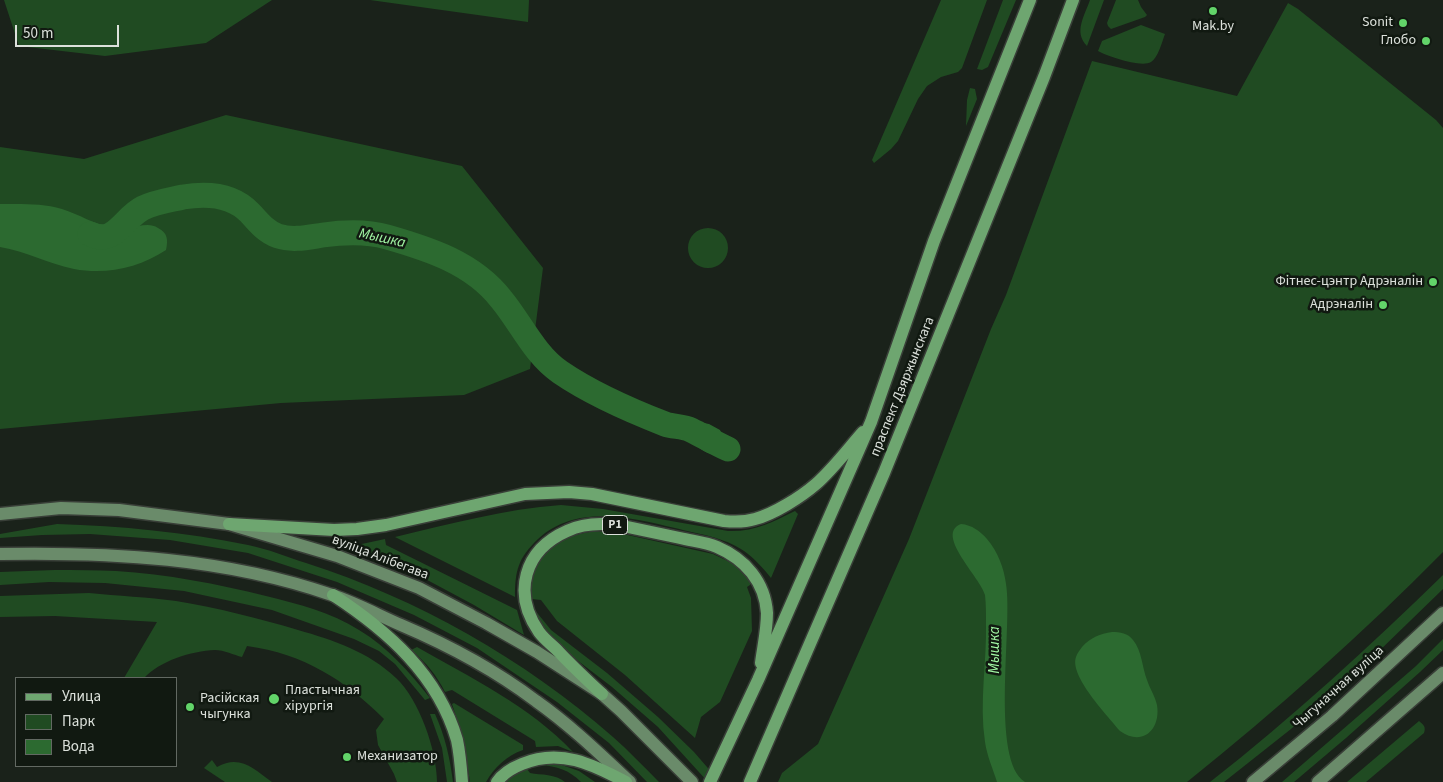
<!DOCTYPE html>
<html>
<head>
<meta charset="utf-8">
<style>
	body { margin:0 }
	#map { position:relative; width:1443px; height:782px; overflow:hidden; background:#1a221a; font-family:"Source Sans 3",sans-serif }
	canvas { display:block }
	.legend { position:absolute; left:15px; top:677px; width:162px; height:90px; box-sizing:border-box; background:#111911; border:1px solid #626962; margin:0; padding:6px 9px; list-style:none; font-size:15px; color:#dce1db }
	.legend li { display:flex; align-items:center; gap:10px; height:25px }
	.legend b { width:25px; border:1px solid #626962 }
	.scale { position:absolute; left:15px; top:25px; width:104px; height:22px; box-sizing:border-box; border:2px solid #dce1db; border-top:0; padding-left:6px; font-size:15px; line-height:18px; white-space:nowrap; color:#dce1db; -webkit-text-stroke:4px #111911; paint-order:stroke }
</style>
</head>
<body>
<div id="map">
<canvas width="1443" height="782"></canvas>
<ul class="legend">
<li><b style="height:6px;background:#6ea670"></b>Улица</li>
<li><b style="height:14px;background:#204b22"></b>Парк</li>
<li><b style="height:14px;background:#2c6a30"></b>Вода</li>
</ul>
<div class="scale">50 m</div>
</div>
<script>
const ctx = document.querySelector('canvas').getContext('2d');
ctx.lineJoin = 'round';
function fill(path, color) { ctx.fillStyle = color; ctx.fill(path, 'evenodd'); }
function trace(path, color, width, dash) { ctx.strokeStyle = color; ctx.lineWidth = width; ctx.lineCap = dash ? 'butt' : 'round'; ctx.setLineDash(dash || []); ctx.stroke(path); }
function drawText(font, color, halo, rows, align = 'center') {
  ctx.font = font + ' "Source Sans 3",sans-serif'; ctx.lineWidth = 5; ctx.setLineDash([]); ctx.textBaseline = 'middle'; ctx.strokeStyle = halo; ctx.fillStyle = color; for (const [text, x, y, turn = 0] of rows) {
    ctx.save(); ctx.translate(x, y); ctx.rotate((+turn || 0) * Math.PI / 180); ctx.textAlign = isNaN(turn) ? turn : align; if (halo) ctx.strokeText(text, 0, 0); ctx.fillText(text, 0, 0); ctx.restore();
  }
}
fill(new Path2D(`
	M4,0H272L206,43L105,56L19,46Z
	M370,0H529L528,22Z
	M941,0H987L962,68L958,72L941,77L927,86L918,99L898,141L891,149L874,163L872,160Z
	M1003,0H1016L988,67L982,70L977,69Z
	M1090,0H1104L1087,46C1073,32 1085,15 1090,0Z
	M1116,0H1138L1141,7L1147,15L1145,17L1111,29L1108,26L1107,23Z
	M1288,3L1298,9L1436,120L1443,128V552C1362,634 1277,710 1187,782H778L782,773L818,744L909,539L991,329L1006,295L1092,61L1237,96Z
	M1141,25L1165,34C1162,42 1158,58 1151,62C1141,68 1107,56 1098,51L1102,41Z
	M970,88L975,89L977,99L966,126L967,100Z
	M226,115L462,166L543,268L530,369L464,395L281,403L0,429V147L84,159Z
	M688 248a20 20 0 1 1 40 0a20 20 0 1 1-40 0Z
	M561,505L603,509L728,531C754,532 773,522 795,511L798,514L771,578C763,568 754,558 744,551C724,537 698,534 675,528C629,517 576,504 538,539C518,558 515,571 515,597L395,537C450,524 505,509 561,505Z
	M57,524C121,526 185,532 248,545C268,549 287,557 306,563C418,599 524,659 613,737C629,751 644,767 659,782H647L609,743L557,702L477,648L414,615L337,582L248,553L170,540L90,534L42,535L0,538V534Z
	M594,531L614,532L713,554L734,564L750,581V585L747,587L751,598L752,631L720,702L701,717L695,738L625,675L557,621L541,600L532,599C526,574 544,547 567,538C576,534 585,533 594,531Z
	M385,539L386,545L517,610L524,635L474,605L416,574L355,548L357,545Z
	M55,570C75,570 96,570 116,571C167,574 217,584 266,596C298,604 331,612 359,630C388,647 409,672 430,698L425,700L395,664L379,651L354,639L272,610L184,591L105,583L49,582L0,585V572Z
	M1443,575V589L1376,654L1291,729L1224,782H1210C1292,718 1369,647 1443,575Z
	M89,593C118,596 148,597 176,601C218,608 258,618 298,630C333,640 369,652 396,678C419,699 437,751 437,782H397L394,774L378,745L376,730L384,719C345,680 304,654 247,646L242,657C234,655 224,650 215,650C191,651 160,661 144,678H124L157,622L55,616L0,617V596Z
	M534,609L551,630L607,673L658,717L694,752L720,782H708L658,727L612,687L556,644L541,625Z
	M1443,639V650L1420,672L1346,738L1294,782H1282L1416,666Z
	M417,647C471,678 530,706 573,752L558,746L536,747L535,741L452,690L445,692C437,676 426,662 411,650Z
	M454,703L523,745V750C507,755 494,768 486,782H470L463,737L452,704Z
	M430,714H435C445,736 450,758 453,782H447L442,748Z
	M1419,721C1424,725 1426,727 1424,733L1366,782H1347Z
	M212,760L217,767C240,754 254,769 272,782H225L204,768Z
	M556,763L579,771L595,782H581C569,770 557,766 540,765Z
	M527,769L530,773C541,775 556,774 565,782H505L516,774Z`), '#204b22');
fill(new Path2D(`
	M0,204C21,204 42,203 62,209C79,214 94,225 113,227C118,228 123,228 128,228C138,227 149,222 158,228C168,233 168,240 166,250C139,268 106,275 74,269C49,264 26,251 0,247Z
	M671,422L686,424L698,422L709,424L720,430L724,440L730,443L726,453C720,451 718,454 711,454C702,452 698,446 691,441C683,434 673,437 667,427L668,423Z
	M961,524C972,525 980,531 987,539C998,552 1004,568 1006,584C1013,626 990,760 1025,782H997C993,769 987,756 985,742C979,702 987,662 986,622C986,613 986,604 985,595C981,578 934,534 961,524Z
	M1112,632C1120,632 1128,633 1133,640C1142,651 1142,667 1147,680C1150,689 1155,696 1157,705C1161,730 1142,747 1120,731C1108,716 1069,676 1076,657C1077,653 1080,650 1082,647C1091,637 1100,634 1112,632Z`), '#2c6a30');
trace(new Path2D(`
	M90,234C115,246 123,218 143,208C155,202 170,200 183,197C207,193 232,194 250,213C258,222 266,232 278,236C293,241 309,237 323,235C345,232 366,231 387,237C429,249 473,263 501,299C521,323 534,354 560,372C592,394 629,410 665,424C673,427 683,426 691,430C703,436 715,443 728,449`), '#2c6a30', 25);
const secondary = new Path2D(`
	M0,514L61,508L119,510L229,524L337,556L419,588L486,623L537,652L602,694L621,711L692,782
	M0,554C112,552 225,558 332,595C356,603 378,615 401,625C448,645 495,670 536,701C570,725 600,754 630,782
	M1253,782L1332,716L1443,613
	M1318,782L1443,673`);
const primary = new Path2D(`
	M229,524L334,530L357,529L386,525L525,494L569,492L592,494L724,521C734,522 745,522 755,519C774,514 801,497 816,484C833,469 848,449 863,432
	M333,595C388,631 438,675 457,740C460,754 461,768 462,782
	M602,694C587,680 572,666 558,651C552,645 544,639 539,632C512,593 524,550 567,531C584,523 605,523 623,526C642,530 661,534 680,538C692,541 706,542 717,547C745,559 765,582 767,613C767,630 763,647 761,663
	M497,782C503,773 512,768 522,764C560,748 592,764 626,782
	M710,782L758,680L871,422L934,241L1030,0
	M750,782L884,473L1044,77L1073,0`);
trace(secondary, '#393f38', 15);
trace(primary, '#393f38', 15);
trace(secondary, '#6a8b6a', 12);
trace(primary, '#6ea670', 12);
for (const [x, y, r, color] of [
	[1213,11,5,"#62d469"],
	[1403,23,5,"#62d469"],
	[1426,41,5,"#62d469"],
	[1433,282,5,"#62d469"],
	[1383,305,5,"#62d469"],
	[274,699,6,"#62d469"],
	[190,707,5,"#62d469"],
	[347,757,5,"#62d469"]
]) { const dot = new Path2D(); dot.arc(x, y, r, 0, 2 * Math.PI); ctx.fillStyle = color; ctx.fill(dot); trace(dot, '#111911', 2); }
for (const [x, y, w] of [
	[615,525,25]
]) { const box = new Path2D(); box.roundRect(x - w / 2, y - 9.5, w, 19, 4); ctx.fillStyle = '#111911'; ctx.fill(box); trace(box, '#dce1db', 1); }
drawText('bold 12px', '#dce1db', null, [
	["Р1",615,525]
]);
drawText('14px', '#dce1db', '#111911', [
	["Sonit",1393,23],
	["Mak.by",1213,27,"center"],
	["Глобо",1416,41],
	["Фітнес-цэнтр Адрэналін",1423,282],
	["Адрэналін",1373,305],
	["Пластычная",285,691,"left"],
	["хірургія",285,707,"left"],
	["Расійская",200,699,"left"],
	["чыгунка",200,715,"left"],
	["Механизатор",357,757,"left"]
], 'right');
drawText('14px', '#dce1db', '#111911', [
	["праспект Дзяржынскага",903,387,-68],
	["вуліца Алібегава",380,558,21],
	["Чыгуначная вуліца",1339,688,-42]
]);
drawText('italic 15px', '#a2f7a4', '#111911', [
	["Мышка",382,239,12],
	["Мышка",996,650,-90]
]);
</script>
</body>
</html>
